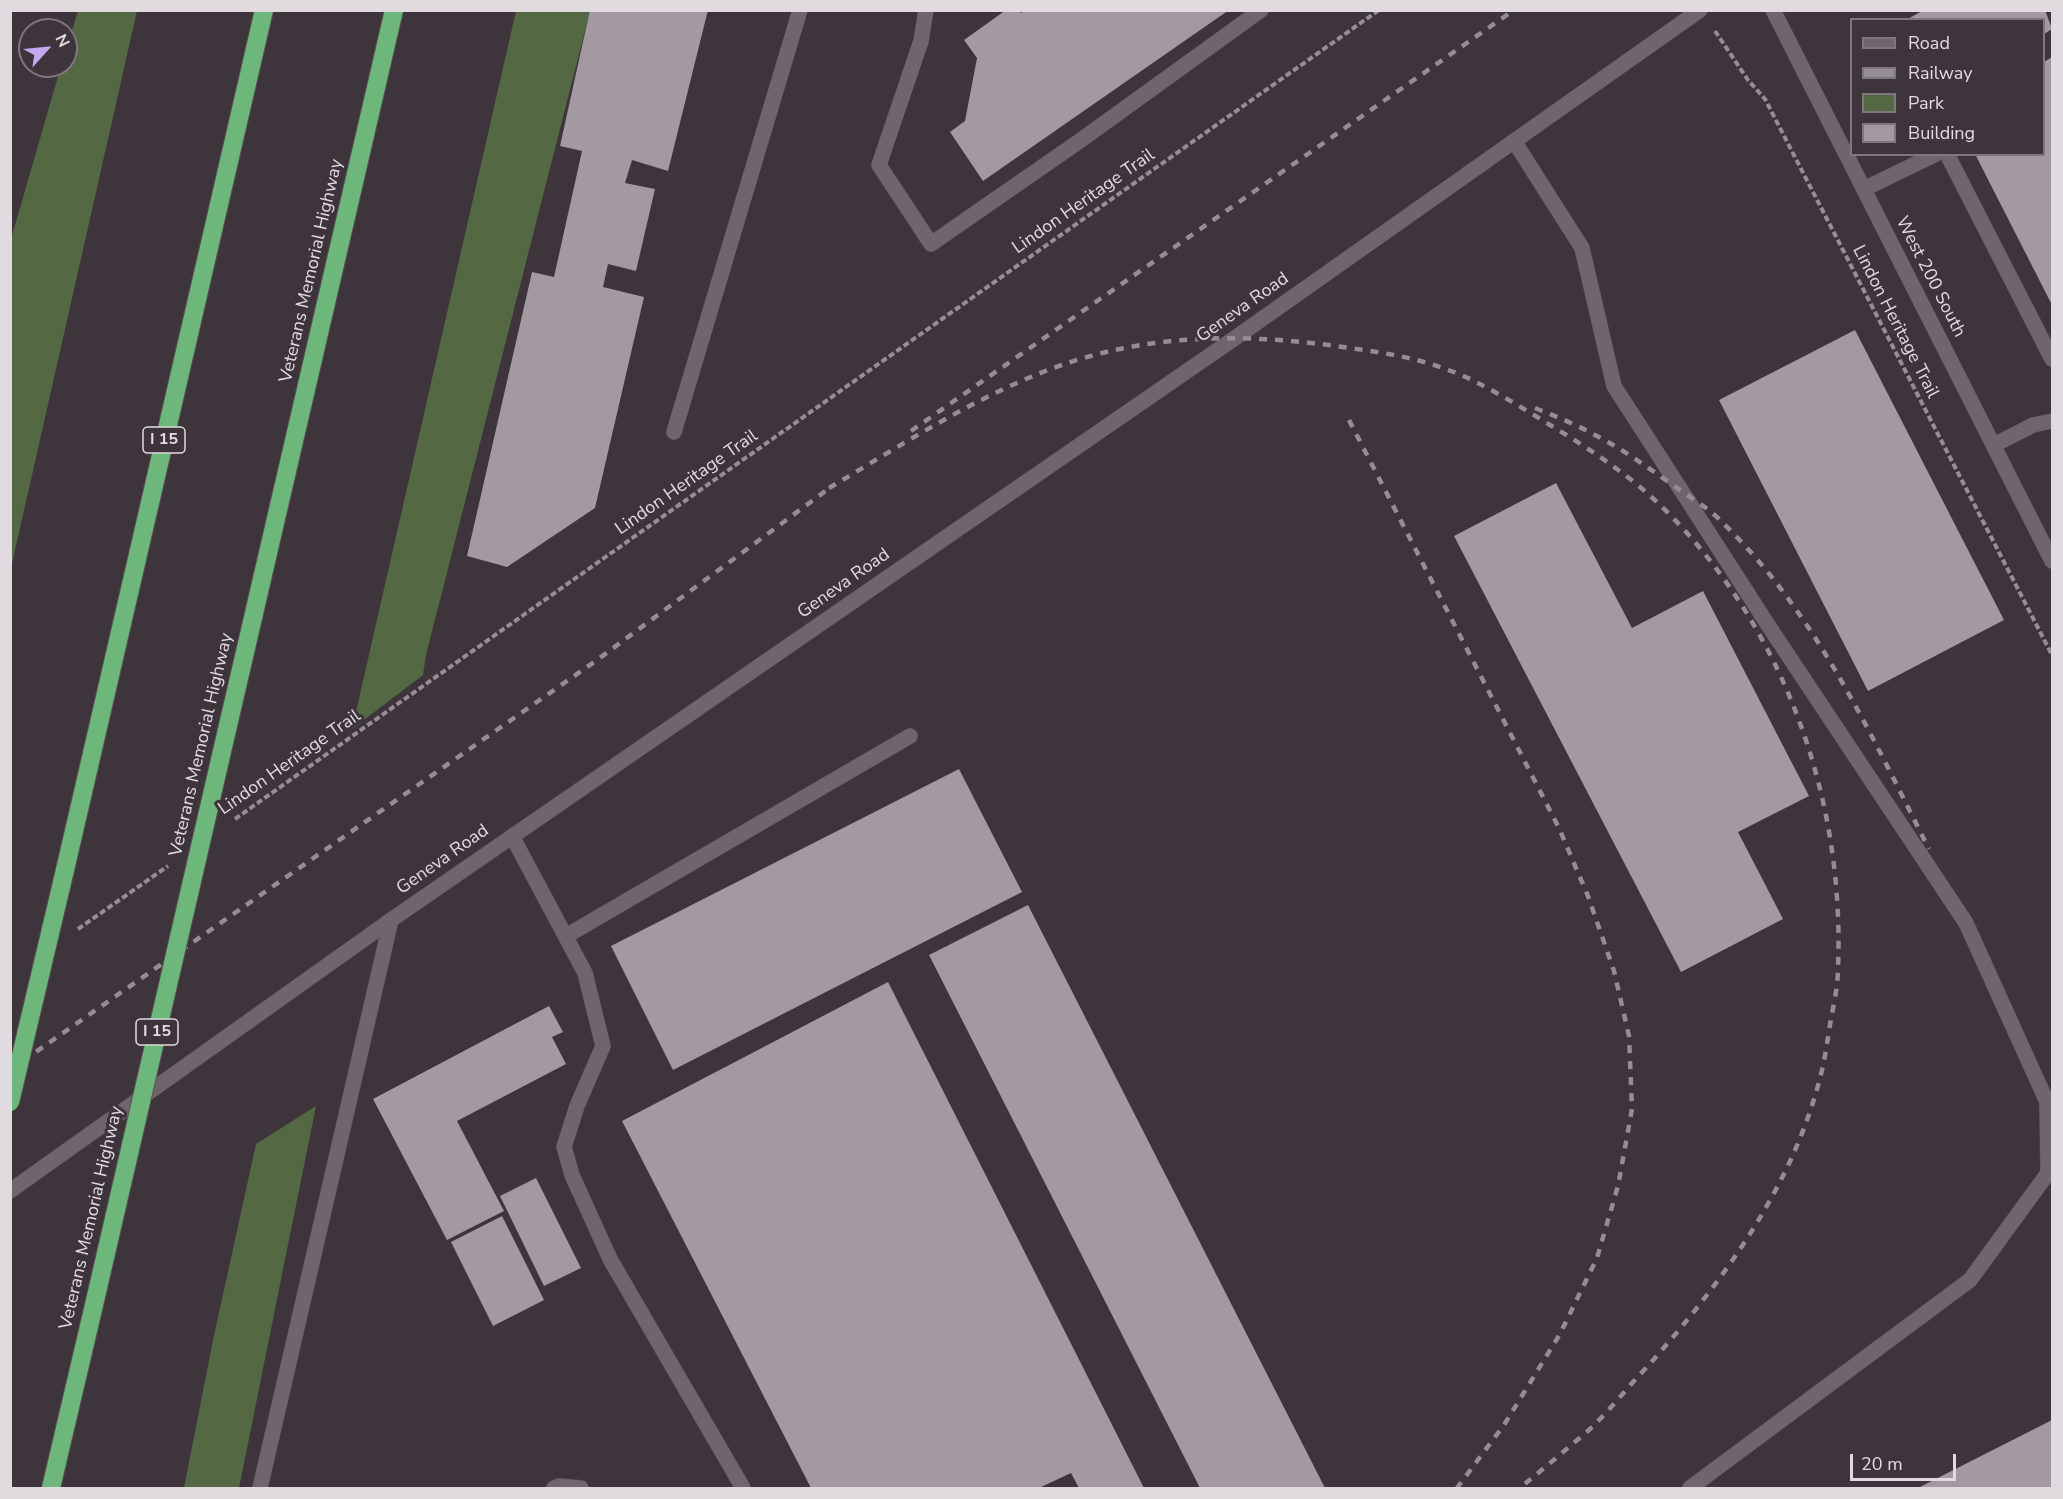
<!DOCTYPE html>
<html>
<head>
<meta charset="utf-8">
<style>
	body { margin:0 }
	#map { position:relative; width:2063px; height:1499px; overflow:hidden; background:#3d343c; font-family:"Nunito Sans",sans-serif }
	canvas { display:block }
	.frame { position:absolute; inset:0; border:12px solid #e1dbe0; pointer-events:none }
	.legend { position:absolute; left:1850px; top:18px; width:195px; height:138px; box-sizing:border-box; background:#3d343c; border:2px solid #7f777e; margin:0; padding:8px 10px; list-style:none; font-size:18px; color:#e1dbe0 }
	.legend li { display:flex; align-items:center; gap:12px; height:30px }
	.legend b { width:30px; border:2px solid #7f777e }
	.north { position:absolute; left:18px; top:18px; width:60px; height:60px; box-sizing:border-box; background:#3d343c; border:2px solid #7f777e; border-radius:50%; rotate:63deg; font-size:16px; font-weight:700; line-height:24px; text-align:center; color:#e1dbe0 }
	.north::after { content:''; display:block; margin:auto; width:21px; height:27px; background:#c4a7f1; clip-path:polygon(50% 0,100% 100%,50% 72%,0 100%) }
	.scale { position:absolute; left:1850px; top:1454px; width:106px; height:27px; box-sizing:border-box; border:3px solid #e1dbe0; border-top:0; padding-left:8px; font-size:18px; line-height:21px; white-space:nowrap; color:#e1dbe0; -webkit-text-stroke:4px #3d343c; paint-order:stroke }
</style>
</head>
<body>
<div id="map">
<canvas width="2063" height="1499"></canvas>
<div class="frame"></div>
<ul class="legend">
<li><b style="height:8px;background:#6e656d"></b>Road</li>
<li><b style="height:8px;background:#948d93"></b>Railway</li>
<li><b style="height:16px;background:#546943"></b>Park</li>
<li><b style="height:16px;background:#a399a1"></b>Building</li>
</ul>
<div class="north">N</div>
<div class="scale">20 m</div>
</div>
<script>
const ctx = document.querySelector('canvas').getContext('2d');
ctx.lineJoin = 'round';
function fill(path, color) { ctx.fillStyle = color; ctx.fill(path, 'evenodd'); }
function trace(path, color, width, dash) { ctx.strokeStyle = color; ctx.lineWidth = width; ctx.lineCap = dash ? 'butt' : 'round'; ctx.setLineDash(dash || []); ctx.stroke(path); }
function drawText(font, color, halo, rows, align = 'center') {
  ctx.font = font + ' "Nunito Sans",sans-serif'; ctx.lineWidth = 6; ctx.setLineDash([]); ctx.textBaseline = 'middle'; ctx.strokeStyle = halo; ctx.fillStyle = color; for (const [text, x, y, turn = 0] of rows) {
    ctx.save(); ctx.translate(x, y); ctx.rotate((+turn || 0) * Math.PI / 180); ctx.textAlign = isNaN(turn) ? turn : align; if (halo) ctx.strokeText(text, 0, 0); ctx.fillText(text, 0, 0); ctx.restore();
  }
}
fill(new Path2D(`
	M78,11H137L11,568V239L61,66H66V50Z
	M516,11H590L426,655L423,675L352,729Z
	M316,1106L239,1488H184L213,1340L256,1144Z`), '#546943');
fill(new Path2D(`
	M590,10H708L668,171L632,160L625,183L655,189L636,271L608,264L603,287L644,297L595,508L507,567L467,556L532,272L554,277L582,151L560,146Z
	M1006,10H1019L1021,13L1024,10H1229L983,181L950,132L965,121L977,58L964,40Z
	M1924,10H2045L2052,29L2044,34V20H1906Z
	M2052,57V305L1975,154H2044V62Z
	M1855,330L2004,620L1868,691L1719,400Z
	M1556,483L1632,628L1703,591L1809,796L1738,832L1783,919L1681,972L1454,536Z
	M959,769L1022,892L673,1070L611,946Z
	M1028,905L1325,1488H1200L929,955Z
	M888,982L1144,1488H1079L1071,1473L1039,1488H811L622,1121Z
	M549,1006L563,1032L552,1037L566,1064L457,1121L504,1211L447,1240L373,1099Z
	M536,1178L581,1268L544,1286L500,1196Z
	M502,1216L544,1300L493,1326L451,1242Z
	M2052,1420V1488H1918Z`), '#a399a1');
const service = new Path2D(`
	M926,10L921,41L879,165L931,244L1081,140L1261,10
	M1514,141L1582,248L1614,386L1770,628L1966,923L2047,1102L2048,1173L1970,1280L1690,1488
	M1947,154L2052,359
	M1864,189L1936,154
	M674,432L800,10
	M1994,445L2033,425L2052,421
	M512,836L585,973L603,1046L577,1106L564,1147L572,1175L610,1259L743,1488
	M566,936L910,736
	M260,1488L391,920
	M554,1488L559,1486L581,1488`);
const tertiary = new Path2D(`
	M1773,10L2052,561`);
const secondary = new Path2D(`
	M10,1191L391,920L1235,338L1700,10`);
const motorway = new Path2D(`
	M220,760L394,10
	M65,870L264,10
	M51,1488L94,1305`);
trace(service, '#595158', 16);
trace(tertiary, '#595158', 16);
trace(secondary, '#595158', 16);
trace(motorway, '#595158', 20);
trace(new Path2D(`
	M1715,31L1748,80L1765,99L2052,655
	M235,819L1379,10
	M78,929L168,866`), '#958e94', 4, [6, 3]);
trace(service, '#6e656d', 15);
trace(tertiary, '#6e656d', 15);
trace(secondary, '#6e656d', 15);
trace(motorway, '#6eb77a', 18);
trace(new Path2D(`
	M1535,408C1555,416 1575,424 1593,434C1623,449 1650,469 1677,488C1693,499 1711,510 1724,524C1817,615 1871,735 1929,849
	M1349,420L1559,828L1588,896L1614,971L1629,1036L1632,1109L1618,1186L1597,1258L1560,1334L1504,1425L1457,1488
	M911,431L1514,10
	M829,488C922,433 1018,368 1125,348C1200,333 1275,337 1350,348C1385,353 1418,358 1451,371C1481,382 1521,407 1550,425C1588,448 1625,472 1658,503C1783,623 1845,797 1838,968C1838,985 1834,1003 1831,1019C1828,1036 1826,1053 1822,1070C1795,1184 1723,1282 1646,1368C1627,1388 1610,1410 1590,1429C1567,1449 1543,1469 1520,1488
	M10,1070L597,660L835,484`), '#948d93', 4.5, [8, 8]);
const motorwayBridge = new Path2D(`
	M10,1102L65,870
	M94,1305L220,760`);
trace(motorwayBridge, '#595158', 20, []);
trace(motorwayBridge, '#6eb77a', 18);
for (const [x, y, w] of [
	[164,440,42],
	[157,1032,42]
]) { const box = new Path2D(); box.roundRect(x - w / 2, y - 13, w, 26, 4.5); ctx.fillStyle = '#3d343c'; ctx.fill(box); trace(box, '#e1dbe0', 1.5); }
drawText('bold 16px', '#e1dbe0', null, [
	["I 15",164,440],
	["I 15",157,1032]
]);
drawText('18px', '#e1dbe0', '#3d343c', [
	["Lindon Heritage Trail",1084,202,-35],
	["Veterans Memorial Highway",312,271,-77],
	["West 200 South",1930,277,63],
	["Geneva Road",1243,308,-35],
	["Lindon Heritage Trail",1895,322,63],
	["Lindon Heritage Trail",687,483,-35],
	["Geneva Road",844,584,-35],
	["Veterans Memorial Highway",202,745,-77],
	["Lindon Heritage Trail",290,763,-35],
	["Geneva Road",443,860,-35],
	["Veterans Memorial Highway",92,1218,-77]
]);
</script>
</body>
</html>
